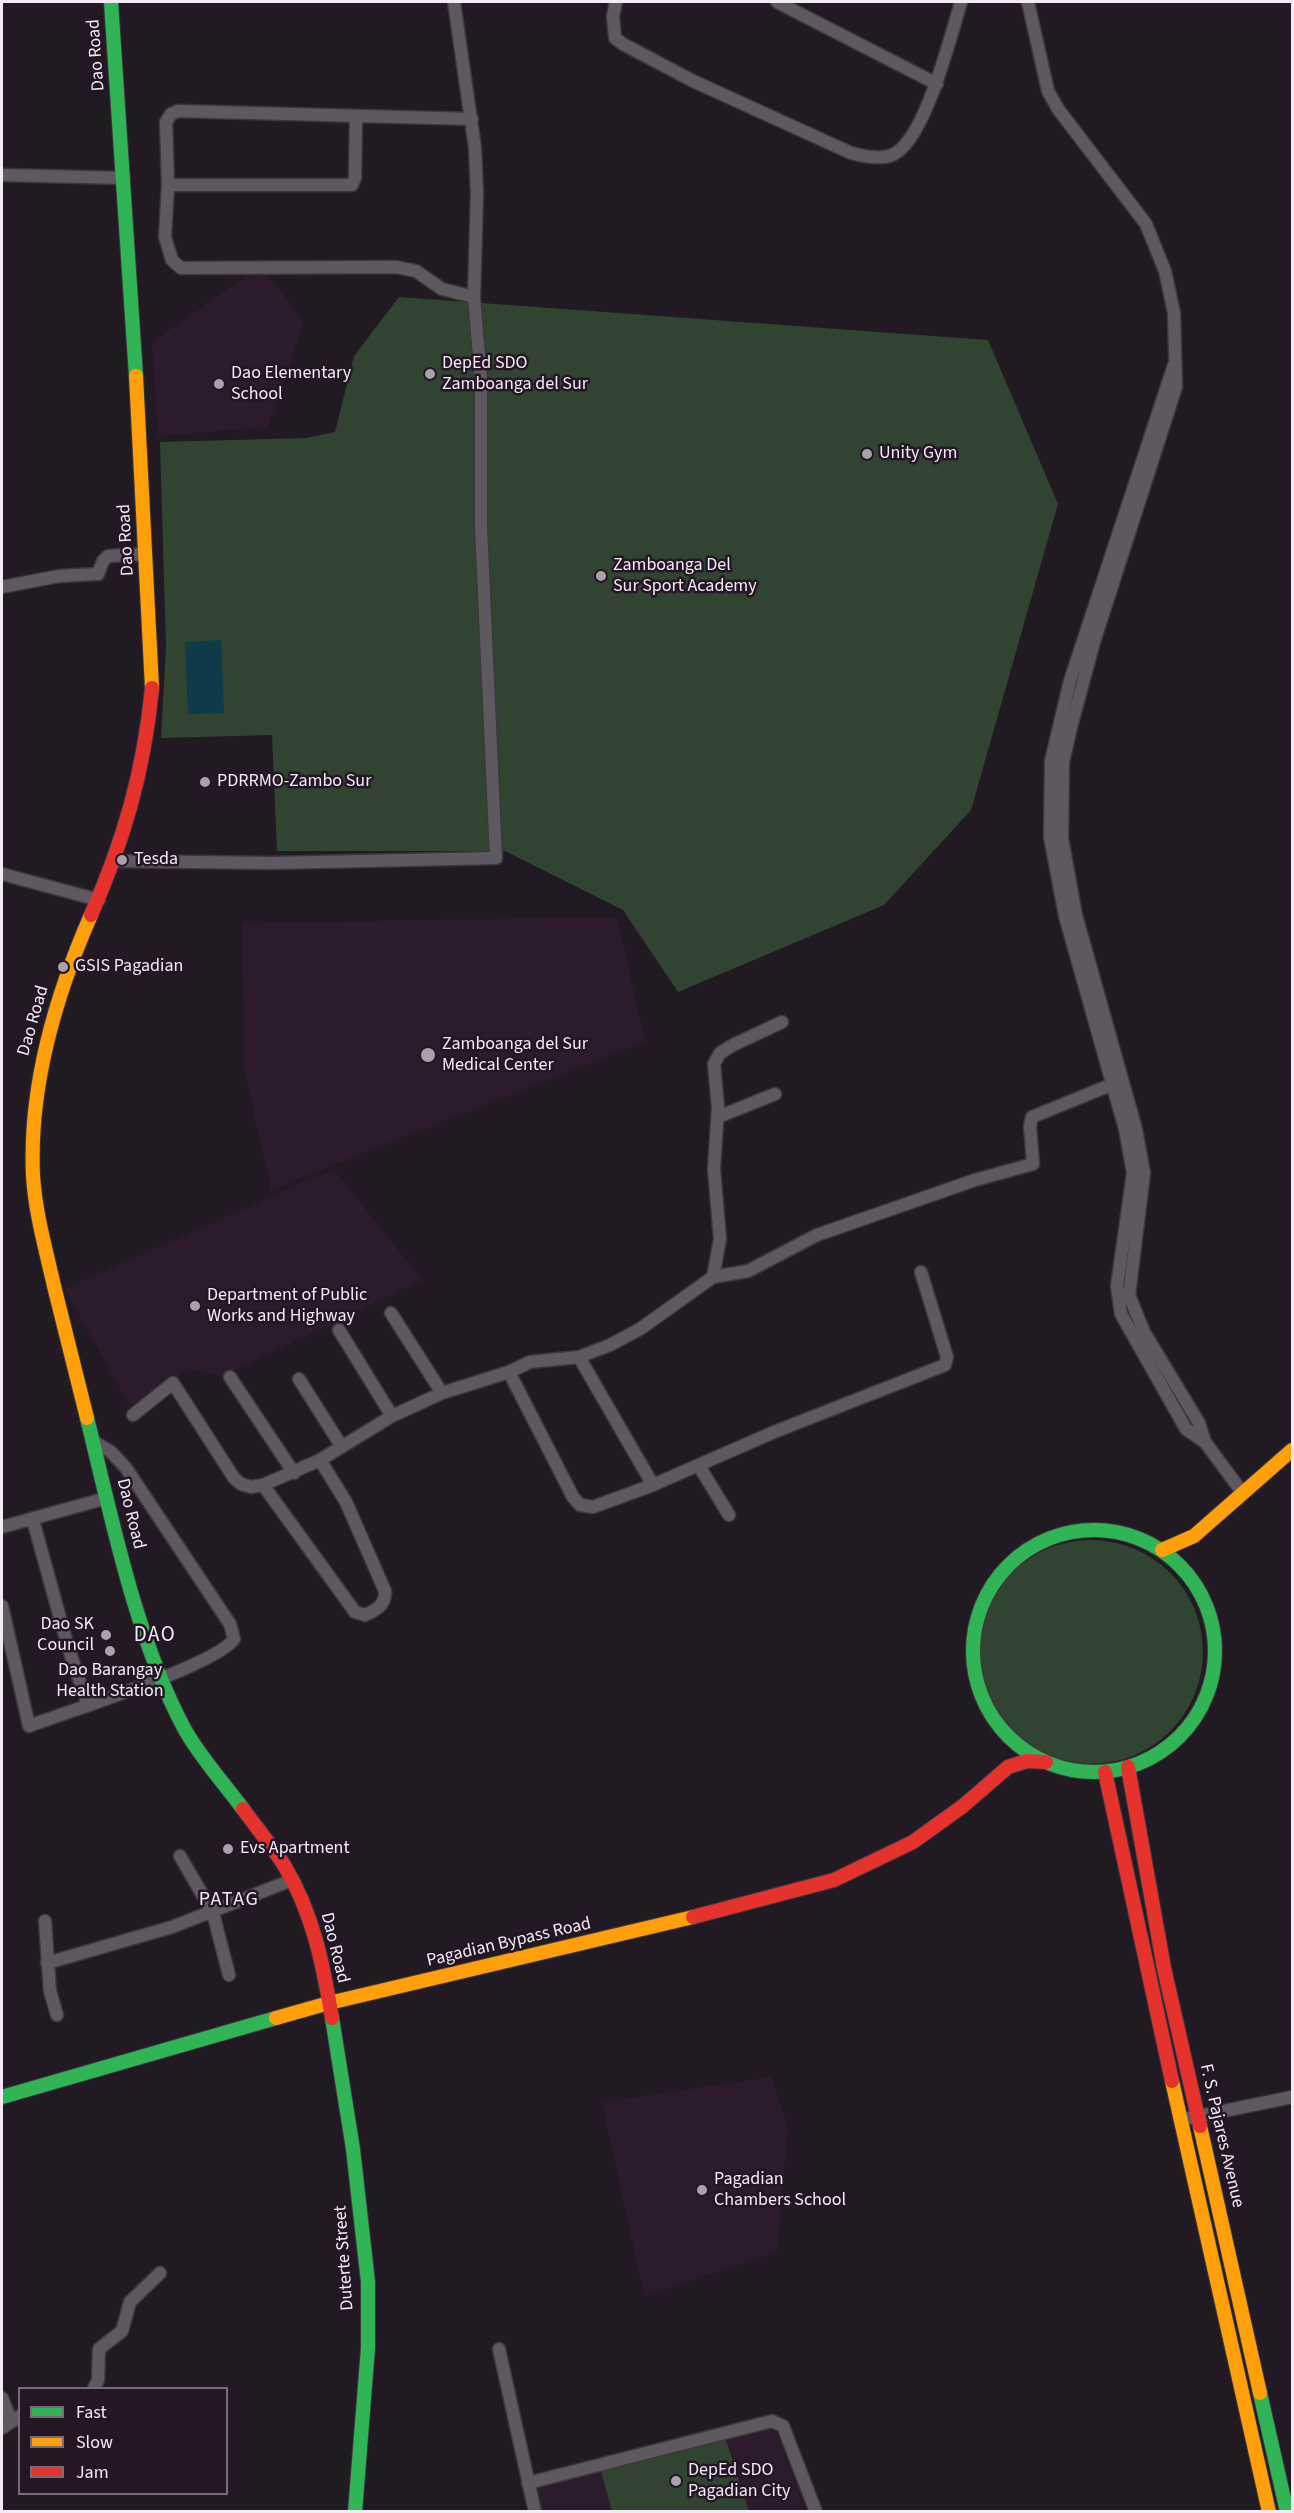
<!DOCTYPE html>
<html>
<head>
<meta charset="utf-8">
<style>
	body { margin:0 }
	#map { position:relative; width:1294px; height:2513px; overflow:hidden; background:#211a22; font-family:"Source Sans 3",sans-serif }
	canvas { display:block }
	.frame { position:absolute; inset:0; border:3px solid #f3eaf5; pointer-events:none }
	.legend { position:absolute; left:18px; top:2387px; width:210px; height:108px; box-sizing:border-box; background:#241625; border:2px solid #776b78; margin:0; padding:8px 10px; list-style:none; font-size:18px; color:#f3eaf5 }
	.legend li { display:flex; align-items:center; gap:12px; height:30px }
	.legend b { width:30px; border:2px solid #776b78 }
</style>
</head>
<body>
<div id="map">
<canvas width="1294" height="2513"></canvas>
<div class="frame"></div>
<ul class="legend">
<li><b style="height:8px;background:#30b455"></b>Fast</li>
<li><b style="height:8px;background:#ff9f0a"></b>Slow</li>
<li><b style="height:8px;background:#e5322d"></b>Jam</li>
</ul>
</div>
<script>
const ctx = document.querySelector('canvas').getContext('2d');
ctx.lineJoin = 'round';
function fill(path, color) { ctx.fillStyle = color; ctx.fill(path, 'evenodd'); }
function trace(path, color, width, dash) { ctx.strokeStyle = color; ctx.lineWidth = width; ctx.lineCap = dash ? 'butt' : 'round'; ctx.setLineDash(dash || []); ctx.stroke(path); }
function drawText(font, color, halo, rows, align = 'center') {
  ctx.font = font + ' "Source Sans 3",sans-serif'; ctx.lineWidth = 5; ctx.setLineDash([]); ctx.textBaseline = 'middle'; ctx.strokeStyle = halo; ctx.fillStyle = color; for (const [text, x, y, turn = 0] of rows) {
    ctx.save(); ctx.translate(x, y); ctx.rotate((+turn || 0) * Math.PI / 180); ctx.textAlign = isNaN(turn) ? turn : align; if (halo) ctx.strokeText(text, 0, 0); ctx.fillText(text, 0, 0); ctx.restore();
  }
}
fill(new Path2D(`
	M261,266L304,322L268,427L158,436L152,342Z
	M617,917L645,1041L271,1190L244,1068L242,923Z
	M334,1169L422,1280L221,1377L189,1368L132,1409L64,1289Z
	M771,2077L788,2128L777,2252L644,2296L602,2102Z
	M774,2425L806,2511H749L725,2437Z
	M600,2468L612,2511H540L533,2486Z`), '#2b1b2d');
fill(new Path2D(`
	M399,297L988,340L1058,504L971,810L884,905L678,992L623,910L505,851H277L272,735L161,738L166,647L160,442L306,438L335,432L354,356Z
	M979 1652a112 112 0 1 1 224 0a112 112 0 1 1-224 0Z
	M725,2437L749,2511H612L600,2468Z`), '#314432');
fill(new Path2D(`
	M221,640L224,713L188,714L185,642Z`), '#0f3a4a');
const street = new Path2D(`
	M616,2L613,16L615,38L623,44L693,81L851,153C864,156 880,160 892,155C925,142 951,34 961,2
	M777,2L937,84
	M1028,2L1048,91L1058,109L1146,224L1165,271L1174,313L1176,387L1094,642L1071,727L1063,762L1062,838L1076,915L1136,1129L1144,1173L1129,1295L1144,1332L1199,1423L1205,1442
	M472,119L178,111L171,114L166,122L168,185L165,237L172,260L181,268L396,267L416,271L442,289L474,297
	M2,175L124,178
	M168,185H352L355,178L356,116
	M1174,365L1070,681L1051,761L1050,837L1065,916L1125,1129L1133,1173L1117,1286L1121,1314L1186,1429L1205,1442L1242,1492
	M2,587L59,576L98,574L103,561L108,556L146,554
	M115,861L271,863L496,858L481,527V379L474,297L477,193L475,148L454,2
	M2,874L99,900
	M718,1117L775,1094
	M713,1277L720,1239L714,1169L718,1108L714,1064L720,1053L733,1045L782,1022
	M391,1313L442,1393
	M339,1330L392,1416
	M579,1357L653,1485
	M509,1372L573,1497L580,1505L593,1507L653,1485L774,1432L945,1365L947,1357L921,1272
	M230,1377L294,1473
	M299,1379L342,1447
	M133,1415L173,1383L234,1478L241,1484L251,1487L263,1485L320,1460L392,1416L442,1393L509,1372L530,1362L579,1357L610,1345L640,1329L713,1277L748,1271L817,1235L975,1180L1033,1164L1030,1126L1032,1117L1118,1082
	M699,1466L729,1515
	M263,1485L355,1612L365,1615C376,1610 386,1605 385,1591L346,1502L320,1460
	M33,1520L68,1647L88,1705
	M2,1527L107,1498
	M2,1606L29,1726C66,1712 217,1665 234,1639L230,1624L126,1468L111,1452L93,1441
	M180,1856L213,1913L229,1975
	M45,1921L50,1991L57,2015
	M47,1963L172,1927L292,1880
	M1180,2120L1292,2097
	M499,2349L535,2512
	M94,2388L98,2380L99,2349L122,2331L130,2302L160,2273
	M2,2398L11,2421
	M2,2428L20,2416
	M528,2483L772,2421L783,2426L816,2512`);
const fast = new Path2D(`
	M111,2L136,376
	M87,1418C112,1519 135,1636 184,1728C199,1756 224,1783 243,1809
	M973 1651a121 121 0 1 1 242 0a121 121 0 1 1-242 0Z
	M332,2018L353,2149L368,2282V2348L355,2512
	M2,2097L276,2018
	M1260,2393L1287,2512`);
const slow = new Path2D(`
	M136,376L152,688
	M87,1418C76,1374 65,1330 54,1286C46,1250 35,1212 33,1175C29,1085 55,997 91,915
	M1162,1550L1194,1536L1292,1450
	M276,2018L329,2003L693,1917
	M1172,2081L1269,2512
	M1200,2126L1260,2393`);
const jam = new Path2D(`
	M91,915C124,840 144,771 152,688
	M1128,1767L1164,1968L1200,2126
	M1105,1772L1172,2081
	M243,1809C256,1827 272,1846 284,1865C313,1913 323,1964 332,2018
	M693,1917L834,1880L913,1842L963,1806L1008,1767L1027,1761L1046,1762`);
trace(street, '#3c373d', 15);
trace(fast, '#3c373d', 16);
trace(slow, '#3c373d', 16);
trace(jam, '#3c373d', 16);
trace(street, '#5e595f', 12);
trace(fast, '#30b455', 14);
trace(slow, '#ff9f0a', 14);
trace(jam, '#e5322d', 14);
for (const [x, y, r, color] of [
	[430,374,6,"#aaa1ab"],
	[219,384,6,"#aaa1ab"],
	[867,454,6,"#aaa1ab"],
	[601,576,6,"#aaa1ab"],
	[205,782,6,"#aaa1ab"],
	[122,860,6,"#aaa1ab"],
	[63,967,6,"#aaa1ab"],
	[428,1055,8,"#aaa1ab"],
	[195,1306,6,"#aaa1ab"],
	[106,1635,6,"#aaa1ab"],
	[110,1651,6,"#aaa1ab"],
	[228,1849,6,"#aaa1ab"],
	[702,2190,6,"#aaa1ab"],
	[676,2481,6,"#aaa1ab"]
]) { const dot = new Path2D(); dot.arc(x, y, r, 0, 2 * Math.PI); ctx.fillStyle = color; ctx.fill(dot); trace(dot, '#241625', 2); }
drawText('18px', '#f3eaf5', '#241625', [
	["Dao Road",97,55,-94],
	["Dao Road",127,540,-93],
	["Dao Road",34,1021,-74],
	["Dao Road",130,1514,76],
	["Pagadian Bypass Road",509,1943,-13],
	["Dao Road",334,1948,76],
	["F. S. Pajares Avenue",1221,2136,77],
	["Duterte Street",345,2258,-94]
]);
drawText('18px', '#f3eaf5', '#241625', [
	["DepEd SDO",442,364],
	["Zamboanga del Sur",442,385],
	["Dao Elementary",231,374],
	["School",231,395],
	["Unity Gym",879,454],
	["Zamboanga Del",613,566],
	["Sur Sport Academy",613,587],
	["PDRRMO-Zambo Sur",217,782],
	["Tesda",134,860],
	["GSIS Pagadian",75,967],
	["Zamboanga del Sur",442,1045],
	["Medical Center",442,1066],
	["Department of Public",207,1296],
	["Works and Highway",207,1317],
	["Dao SK",94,1625,"right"],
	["Council",94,1646,"right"],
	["Dao Barangay",110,1671,"center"],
	["Health Station",110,1692,"center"],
	["Evs Apartment",240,1849],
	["Pagadian",714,2180],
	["Chambers School",714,2201],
	["DepEd SDO",688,2471],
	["Pagadian City",688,2492]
], 'left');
ctx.letterSpacing = '1.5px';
drawText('20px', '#f3eaf5', '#241625', [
	["PATAG",229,1901]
]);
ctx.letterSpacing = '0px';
ctx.letterSpacing = '1.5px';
drawText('21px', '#f3eaf5', '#241625', [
	["DAO",155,1636]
]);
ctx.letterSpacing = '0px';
</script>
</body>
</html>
